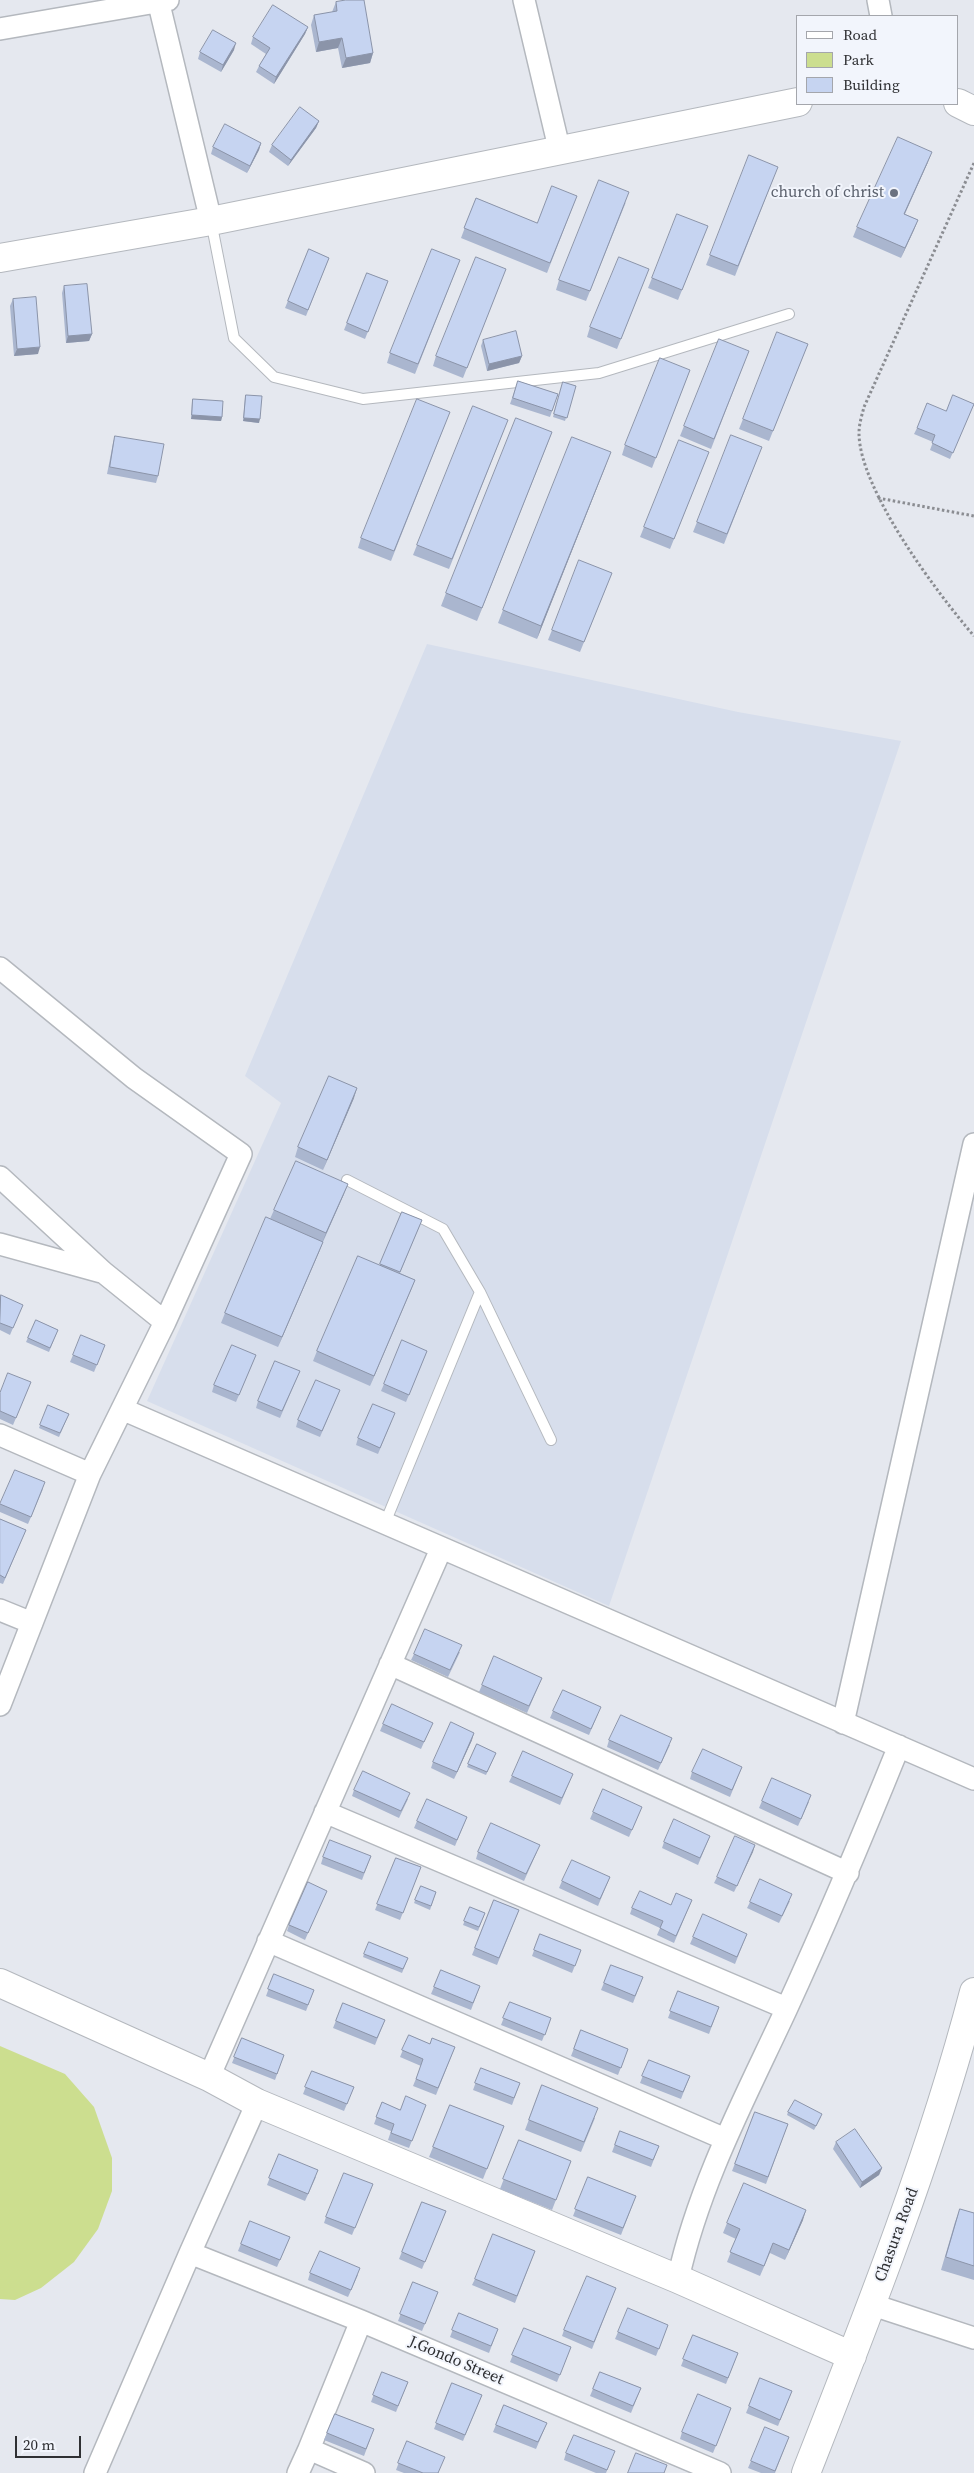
<!DOCTYPE html>
<html>
<head>
<meta charset="utf-8">
<style>
	body { margin:0 }
	#map { position:relative; width:974px; height:2473px; overflow:hidden; background:#e5e8ef; font-family:"Source Serif 4",serif }
	canvas { display:block }
	.legend { position:absolute; left:796px; top:15px; width:162px; height:90px; box-sizing:border-box; background:#f2f5fc; border:1px solid #a4a6ac; margin:0; padding:6px 9px; list-style:none; font-size:15px; color:#2f3033 }
	.legend li { display:flex; align-items:center; gap:10px; height:25px }
	.legend b { width:25px; border:1px solid #a4a6ac }
	.scale { position:absolute; left:15px; top:2436px; width:66px; height:22px; box-sizing:border-box; border:2px solid #2f3033; border-top:0; padding-left:6px; font-size:15px; line-height:18px; white-space:nowrap; color:#2f3033; -webkit-text-stroke:4px #f2f5fc; paint-order:stroke }
</style>
</head>
<body>
<div id="map">
<canvas width="974" height="2473"></canvas>
<ul class="legend">
<li><b style="height:6px;background:#fff"></b>Road</li>
<li><b style="height:14px;background:#ccde8f"></b>Park</li>
<li><b style="height:14px;background:#c6d4f1"></b>Building</li>
</ul>
<div class="scale">20 m</div>
</div>
<script>
const ctx = document.querySelector('canvas').getContext('2d');
ctx.lineJoin = 'round';
function fill(path, color) { ctx.fillStyle = color; ctx.fill(path, 'evenodd'); }
function trace(path, color, width, dash) { ctx.strokeStyle = color; ctx.lineWidth = width; ctx.lineCap = dash ? 'butt' : 'round'; ctx.setLineDash(dash || []); ctx.stroke(path); }
function drawText(font, color, halo, rows, align = 'center') {
  ctx.font = font + ' "Source Serif 4",serif'; ctx.lineWidth = 4; ctx.setLineDash([]); ctx.textBaseline = 'middle'; ctx.strokeStyle = halo; ctx.fillStyle = color; for (const [text, x, y, turn = 0] of rows) {
    ctx.save(); ctx.translate(x, y); ctx.rotate((+turn || 0) * Math.PI / 180); ctx.textAlign = isNaN(turn) ? turn : align; if (halo) ctx.strokeText(text, 0, 0); ctx.fillText(text, 0, 0); ctx.restore();
  }
}
fill(new Path2D(`
	M427,644L738,712L901,741L609,1606L147,1401L281,1103L245,1076Z`), '#d7deec');
fill(new Path2D(`
	M0,2046L65,2074L94,2107L112,2158V2191L98,2229L74,2262L41,2288L15,2300L0,2299Z`), '#ccde8f');
const lane = new Path2D(`
	M211,221L234,338L274,377L363,399L599,373L789,314
	M347,1180L443,1229L480,1292L551,1440
	M385,1523L480,1292`);
const street = new Path2D(`
	M158,0L211,221
	M524,0L560,152
	M878,0L881,16
	M0,29L168,0
	M0,968L134,1078L241,1154L165,1322
	M0,1177L103,1272L165,1322L90,1474L0,1705
	M0,1244L101,1272
	M122,1409L974,1779
	M0,1435L90,1474
	M0,1610L32,1623
	M390,1664L848,1873
	M843,1723L974,1144
	M325,1812L786,2008
	M268,1941L725,2139
	M209,2077L441,1549
	M190,2253L361,2321L720,2473
	M678,2279C699,2184 745,2098 786,2010C826,1923 863,1835 899,1746
	M870,2304L974,2338
	M309,2449L361,2321
	M95,2473L190,2253L257,2103
	M298,2473L309,2449L364,2473`);
const secondary = new Path2D(`
	M958,103L974,111
	M0,258L211,221L798,102
	M0,1983L209,2077L257,2103L678,2279L852,2356
	M806,2473C868,2315 931,2156 974,1992`);
trace(lane, '#b4b8be', 12);
trace(street, '#b4b8be', 24);
trace(secondary, '#b4b8be', 30);
trace(new Path2D(`
	M974,163L864,407C862,415 859,424 859,433C859,489 937,593 974,636
	M878,498L974,516`), '#8b8d92', 3, [2.5, 2.5]);
trace(lane, '#fff', 10);
trace(street, '#fff', 21);
trace(secondary, '#fff', 28);
fill(new Path2D(`
	M336,2L373,53L370,63L342,68L338,48L316,52L311,25L314,15L332,12Z
	M308,27L305,34L274,84L256,72L259,66L266,54L251,44L253,37Z
	M234,50L221,72L198,59L200,52Z
	M319,121L316,128L288,166L269,152L272,145Z
	M261,143L259,150L247,173L211,154L213,147Z
	M928,162L905,214L918,220L901,258L853,237L857,227Z
	M774,177L735,276L706,265L710,255Z
	M577,196L547,273L461,238L476,198L537,223Z
	M626,202L586,301L556,290L559,280Z
	M704,236L678,300L648,288L652,278Z
	M309,249L329,258L306,316L285,308Z
	M460,260L415,374L387,363L390,353Z
	M367,273L388,281L365,339L344,330Z
	M502,279L463,378L433,366L436,356Z
	M645,279L617,349L587,337L590,327Z
	M64,286L92,334L89,341L66,343L62,293Z
	M13,299L38,354L14,356L10,306Z
	M483,340L522,356L519,363L487,371L481,346Z
	M808,344L769,441L739,429L743,419Z
	M745,361L711,449L680,436L684,426Z
	M690,370L652,468L622,455L625,445Z
	M518,381L558,394L550,417L510,404Z
	M563,382L576,386L565,421L553,417Z
	M246,395L259,423L243,421L245,398Z
	M193,399L222,417L221,421L191,419L192,402Z
	M974,404L950,459L930,450L933,442L914,434L917,428L946,411Z
	M446,422L391,561L358,548L361,538Z
	M504,430L449,569L413,555L417,545Z
	M552,432L477,621L441,606L446,593Z
	M115,436L158,476L156,483L107,474L113,443Z
	M758,457L724,544L693,532L697,522Z
	M705,462L670,549L640,537L644,527Z
	M606,465L537,639L498,623L503,610Z
	M608,583L580,652L548,640L552,630Z
	M354,1098L323,1170L295,1157L298,1147Z
	M344,1194L323,1242L319,1252L278,1347L221,1323L225,1313L270,1219L274,1210Z
	M402,1212L422,1220L400,1273L415,1280L370,1386L313,1361L317,1351L380,1265Z
	M0,1296L20,1311L10,1335L0,1330Z
	M36,1320L58,1330L49,1352L26,1342Z
	M105,1345L94,1372L70,1362L73,1355Z
	M427,1351L406,1402L381,1391L384,1384Z
	M256,1355L236,1402L212,1392L214,1385Z
	M300,1371L280,1418L256,1408L258,1401Z
	M28,1389L13,1425L0,1419V1393Z
	M340,1390L320,1437L296,1427L298,1420Z
	M48,1405L69,1414L59,1437L39,1428Z
	M392,1420L378,1454L356,1445L358,1438Z
	M43,1489L28,1524L0,1512V1504Z
	M0,1519L26,1530L3,1584L0,1583Z
	M460,1652L448,1677L411,1660L414,1654Z
	M542,1678L527,1713L479,1692L482,1685Z
	M553,1711L598,1714L589,1735L550,1718Z
	M383,1724L430,1729L421,1749L380,1731Z
	M472,1740L454,1779L431,1768L433,1762Z
	M609,1740L670,1745L658,1770L607,1747Z
	M477,1744L496,1753L486,1775L467,1767Z
	M742,1767L730,1797L690,1779L692,1772Z
	M512,1776L570,1781L560,1805L509,1782Z
	M354,1790L408,1799L399,1818L352,1796Z
	M762,1801L809,1802L798,1826L759,1808Z
	M642,1807L629,1837L590,1819L593,1812Z
	M467,1817L455,1846L414,1828L417,1821Z
	M710,1836L698,1865L662,1848L664,1842Z
	M755,1845L734,1892L714,1883L717,1877Z
	M478,1852H537L524,1881L476,1859Z
	M371,1856L362,1880L321,1864L323,1857Z
	M396,1858L421,1867L400,1920L375,1910Z
	M610,1877L598,1906L559,1888L562,1881Z
	M421,1886L436,1892L430,1910L414,1903Z
	M324,1897L305,1940L287,1931L289,1925Z
	M494,1900L519,1910L497,1965L472,1955Z
	M692,1900L674,1943L657,1935L660,1928L630,1914L632,1908L671,1905Z
	M790,1901L779,1923L747,1908L750,1902Z
	M470,1907L485,1913L478,1931L463,1925Z
	M540,1934L581,1950L572,1973L532,1956Z
	M747,1934L735,1964L690,1944L693,1937Z
	M364,1954L408,1958L402,1973L363,1957Z
	M611,1965L643,1977L633,2003L601,1990Z
	M441,1970L480,1986L471,2010L431,1994Z
	M274,1974L314,1990L306,2011L266,1996Z
	M678,1991L719,2007L709,2034L668,2018Z
	M510,2002L551,2018L542,2041L501,2025Z
	M343,2003L385,2020L375,2045L333,2028Z
	M581,2030L628,2049L618,2075L571,2056Z
	M409,2035L430,2044L455,2047L436,2095L413,2086L421,2066L400,2057Z
	M242,2038L284,2055L275,2080L232,2063Z
	M649,2060L690,2076L681,2099L640,2083Z
	M481,2068L520,2083L512,2105L473,2090Z
	M312,2071L354,2087L344,2111L303,2094Z
	M542,2085L595,2118L581,2152L525,2130Z
	M382,2102L400,2110L426,2105L409,2148L388,2140L391,2131L374,2124Z
	M450,2105L504,2126L483,2179L429,2157Z
	M755,2112L788,2124L766,2184L732,2171Z
	M788,2112L821,2117L814,2130L787,2115Z
	M620,2131L659,2146L651,2167L612,2152Z
	M519,2140L571,2161L552,2210L500,2189Z
	M836,2142L882,2168L879,2175L860,2188L833,2149Z
	M279,2154L316,2177L305,2201L267,2185Z
	M588,2177L636,2196L621,2235L573,2216Z
	M370,2191L352,2235L324,2223L326,2217Z
	M422,2202L446,2211L422,2269L399,2259Z
	M960,2209L974,2213V2280L941,2270L955,2222Z
	M803,2220L785,2260L770,2253L760,2276L727,2262L736,2239L723,2233L727,2223Z
	M250,2221L287,2244L277,2267L238,2251Z
	M535,2251L515,2303L472,2285L475,2279Z
	M310,2273L358,2275L348,2297L308,2280Z
	M413,2282L438,2292L422,2331L398,2321Z
	M616,2288L592,2349L562,2336L564,2330Z
	M459,2313L498,2329L489,2353L450,2337Z
	M668,2325L656,2356L615,2339L618,2332Z
	M524,2328L571,2347L557,2382L510,2362Z
	M693,2335L738,2353L726,2384L681,2366Z
	M382,2372L408,2382L396,2412L371,2402Z
	M600,2372L641,2388L631,2413L590,2396Z
	M760,2378L792,2391L778,2426L746,2413Z
	M452,2383L482,2395L463,2441L434,2429Z
	M504,2405L547,2423L536,2449L493,2432Z
	M731,2408L713,2453L680,2439L682,2432Z
	M335,2414L374,2429L364,2456L324,2440Z
	M789,2437L775,2473H761L748,2468L751,2461Z
	M407,2441L439,2473H404L396,2470Z
	M566,2453L612,2458L606,2473H596L564,2460Z`), '#aab6cf');
fill(new Path2D(`
	M308,27L305,34L274,84L276,77Z
	M342,38L338,48L316,52L319,42Z
	M236,43L234,50L221,72L223,65Z
	M373,53L370,63L342,68L346,58Z
	M319,121L316,128L288,166L291,160Z
	M261,143L259,150L247,173L250,166Z
	M932,152L928,162L900,224L904,214Z
	M918,220L914,230L901,258L905,248Z
	M92,334L89,341L66,343L68,336Z
	M40,347L38,354L14,356L17,349Z
	M522,356L519,363L487,371L489,364Z
	M192,415L222,417L221,421L191,419Z
	M244,418L260,419L259,423L243,421Z
	M552,432L547,445L477,621L482,608Z
	M611,452L606,465L537,639L541,626Z
	M357,1088L354,1098L323,1170L327,1160Z
	M348,1184L344,1194L322,1243L326,1233Z
	M323,1242L319,1252L278,1347L282,1337Z
	M415,1280L411,1290L370,1386L374,1376Z
	M474,1733L472,1740L454,1779L457,1772Z
	M755,1845L753,1852L734,1892L737,1886Z
	M882,2168L879,2175L860,2188L862,2182Z
	M806,2210L803,2220L785,2260L789,2250Z`), '#8b94a9');
const building = new Path2D(`
	M346,0H364L373,53L346,58L342,38L319,42L314,15L337,11L336,2Z
	M273,5L308,27L276,77L259,66L270,48L253,37Z
	M213,30L236,43L223,65L200,52Z
	M300,107L319,121L291,160L272,145Z
	M225,124L261,143L250,166L213,147Z
	M898,137L932,152L904,214L918,220L905,248L857,227Z
	M749,155L778,167L738,266L710,255Z
	M599,180L629,192L590,291L559,280Z
	M552,186L577,196L550,263L464,228L476,198L537,223Z
	M677,214L708,226L682,290L652,278Z
	M309,249L329,258L308,310L288,301Z
	M432,249L460,260L418,364L390,353Z
	M476,257L506,269L467,368L436,356Z
	M619,257L649,269L621,339L590,327Z
	M367,273L388,281L368,332L347,323Z
	M87,284L92,334L68,336L64,286Z
	M36,297L40,347L17,349L13,299Z
	M516,331L522,356L489,364L483,340Z
	M777,332L808,344L773,431L743,419Z
	M719,339L749,351L714,439L684,426Z
	M660,358L690,370L656,458L625,445Z
	M518,381L558,394L552,411L513,398Z
	M563,382L576,386L567,418L554,414Z
	M246,395L262,396L260,419L244,418Z
	M953,395L974,404L953,453L932,443L935,435L917,428L927,403L946,411Z
	M193,399L223,401L222,417L192,415Z
	M417,399L450,412L394,551L361,538Z
	M473,406L508,420L452,559L417,545Z
	M516,418L552,432L482,608L446,593Z
	M731,435L762,447L727,534L697,522Z
	M115,436L164,444L158,476L110,467Z
	M572,437L611,452L541,626L503,610Z
	M679,440L709,452L674,539L644,527Z
	M579,560L612,573L584,642L552,630Z
	M329,1076L357,1088L327,1160L298,1147Z
	M296,1161L348,1184L326,1233L274,1210Z
	M402,1212L422,1220L400,1272L380,1264Z
	M266,1217L323,1242L282,1337L225,1313Z
	M358,1256L415,1280L374,1376L317,1351Z
	M1,1295L23,1305L13,1328L0,1323Z
	M36,1320L58,1330L50,1348L28,1338Z
	M81,1335L105,1345L97,1365L73,1355Z
	M402,1340L427,1351L409,1395L384,1384Z
	M232,1345L256,1355L239,1395L214,1385Z
	M275,1361L300,1371L282,1411L258,1401Z
	M8,1373L31,1382L16,1418L0,1411V1393Z
	M316,1380L340,1390L322,1431L298,1420Z
	M373,1404L395,1413L380,1448L358,1438Z
	M48,1405L69,1414L60,1433L40,1425Z
	M15,1470L45,1482L31,1517L0,1504Z
	M0,1519L26,1530L5,1578L0,1575Z
	M425,1629L462,1645L450,1670L414,1654Z
	M494,1656L542,1678L529,1706L482,1685Z
	M563,1690L601,1707L591,1729L553,1711Z
	M392,1704L433,1723L424,1742L383,1724Z
	M621,1715L672,1738L661,1763L609,1740Z
	M451,1722L474,1733L457,1772L433,1762Z
	M477,1744L496,1753L487,1772L468,1764Z
	M703,1749L742,1767L732,1790L692,1772Z
	M523,1751L573,1774L562,1798L512,1776Z
	M363,1771L410,1793L401,1811L354,1790Z
	M772,1778L811,1795L801,1819L762,1801Z
	M603,1789L642,1807L632,1830L593,1812Z
	M427,1799L467,1817L457,1840L417,1821Z
	M674,1819L710,1836L700,1858L664,1842Z
	M491,1823L540,1845L526,1874L478,1852Z
	M735,1836L755,1845L737,1886L717,1877Z
	M330,1840L371,1856L364,1873L323,1857Z
	M396,1858L421,1867L403,1913L377,1904Z
	M572,1860L610,1877L600,1899L562,1881Z
	M760,1879L792,1894L782,1916L750,1902Z
	M308,1882L327,1891L308,1933L289,1925Z
	M421,1886L436,1892L431,1906L415,1900Z
	M640,1891L671,1905L676,1893L692,1900L676,1936L660,1928L663,1921L632,1908Z
	M494,1900L519,1910L499,1958L475,1948Z
	M470,1907L485,1913L479,1927L464,1921Z
	M703,1914L747,1934L737,1957L693,1937Z
	M540,1934L581,1950L575,1966L534,1950Z
	M369,1942L408,1958L403,1969L364,1954Z
	M611,1965L643,1977L635,1996L604,1983Z
	M441,1970L480,1986L473,2003L434,1987Z
	M274,1974L314,1990L308,2005L268,1989Z
	M678,1991L719,2007L711,2027L670,2011Z
	M510,2002L551,2018L545,2035L503,2018Z
	M343,2003L385,2020L377,2038L336,2021Z
	M581,2030L628,2049L621,2068L574,2049Z
	M409,2035L430,2044L432,2038L455,2047L438,2088L416,2079L423,2059L402,2050Z
	M242,2038L284,2055L277,2074L234,2057Z
	M649,2060L690,2076L683,2092L642,2076Z
	M481,2068L520,2083L514,2098L475,2083Z
	M312,2071L354,2087L347,2104L305,2087Z
	M542,2085L598,2108L584,2142L529,2120Z
	M406,2096L426,2105L412,2141L391,2133L394,2124L376,2117L382,2102L400,2110Z
	M795,2100L822,2114L816,2126L788,2112Z
	M450,2105L504,2126L487,2169L433,2147Z
	M755,2112L788,2124L768,2177L735,2164Z
	M855,2129L882,2168L862,2182L836,2142Z
	M620,2131L659,2146L653,2160L615,2145Z
	M519,2140L571,2161L556,2200L503,2179Z
	M279,2154L318,2170L308,2194L269,2178Z
	M344,2173L373,2184L355,2228L326,2217Z
	M588,2177L636,2196L623,2228L575,2209Z
	M744,2183L806,2210L789,2250L773,2243L764,2266L730,2252L740,2229L727,2223Z
	M422,2202L446,2211L425,2262L402,2252Z
	M960,2209L974,2213V2266L946,2257Z
	M250,2221L290,2237L280,2260L241,2244Z
	M493,2234L535,2251L517,2296L475,2279Z
	M320,2251L360,2268L351,2290L310,2273Z
	M587,2276L616,2288L594,2342L564,2330Z
	M413,2282L438,2292L425,2324L400,2314Z
	M628,2308L668,2325L659,2349L618,2332Z
	M459,2313L498,2329L491,2346L452,2330Z
	M524,2328L571,2347L560,2375L512,2355Z
	M693,2335L738,2353L728,2378L683,2359Z
	M382,2372L408,2382L398,2406L373,2395Z
	M600,2372L641,2388L633,2406L593,2389Z
	M760,2378L792,2391L780,2420L749,2406Z
	M452,2383L482,2395L465,2435L436,2423Z
	M698,2394L731,2408L716,2446L682,2432Z
	M504,2405L547,2423L538,2442L496,2425Z
	M335,2414L374,2429L366,2449L327,2433Z
	M765,2427L789,2437L775,2471L751,2461Z
	M574,2435L615,2451L607,2470L566,2453Z
	M407,2441L445,2457L438,2473H423L398,2463Z
	M636,2453L667,2465L664,2473H628Z`);
fill(building, '#c6d4f1');
trace(building, '#8b94a9', 1);
for (const [x, y, r, color] of [
	[894,193,5,"#6b7280"]
]) { const dot = new Path2D(); dot.arc(x, y, r, 0, 2 * Math.PI); ctx.fillStyle = color; ctx.fill(dot); trace(dot, '#f2f5fc', 2); }
drawText('16px', '#5b616d', '#f2f5fc', [
	["church of christ",884,193]
], 'right');
drawText('16px', '#2f3033', '#f2f5fc', [
	["Chasura Road",897,2235,-70],
	["J.Gondo Street",456,2361,23]
]);
</script>
</body>
</html>
